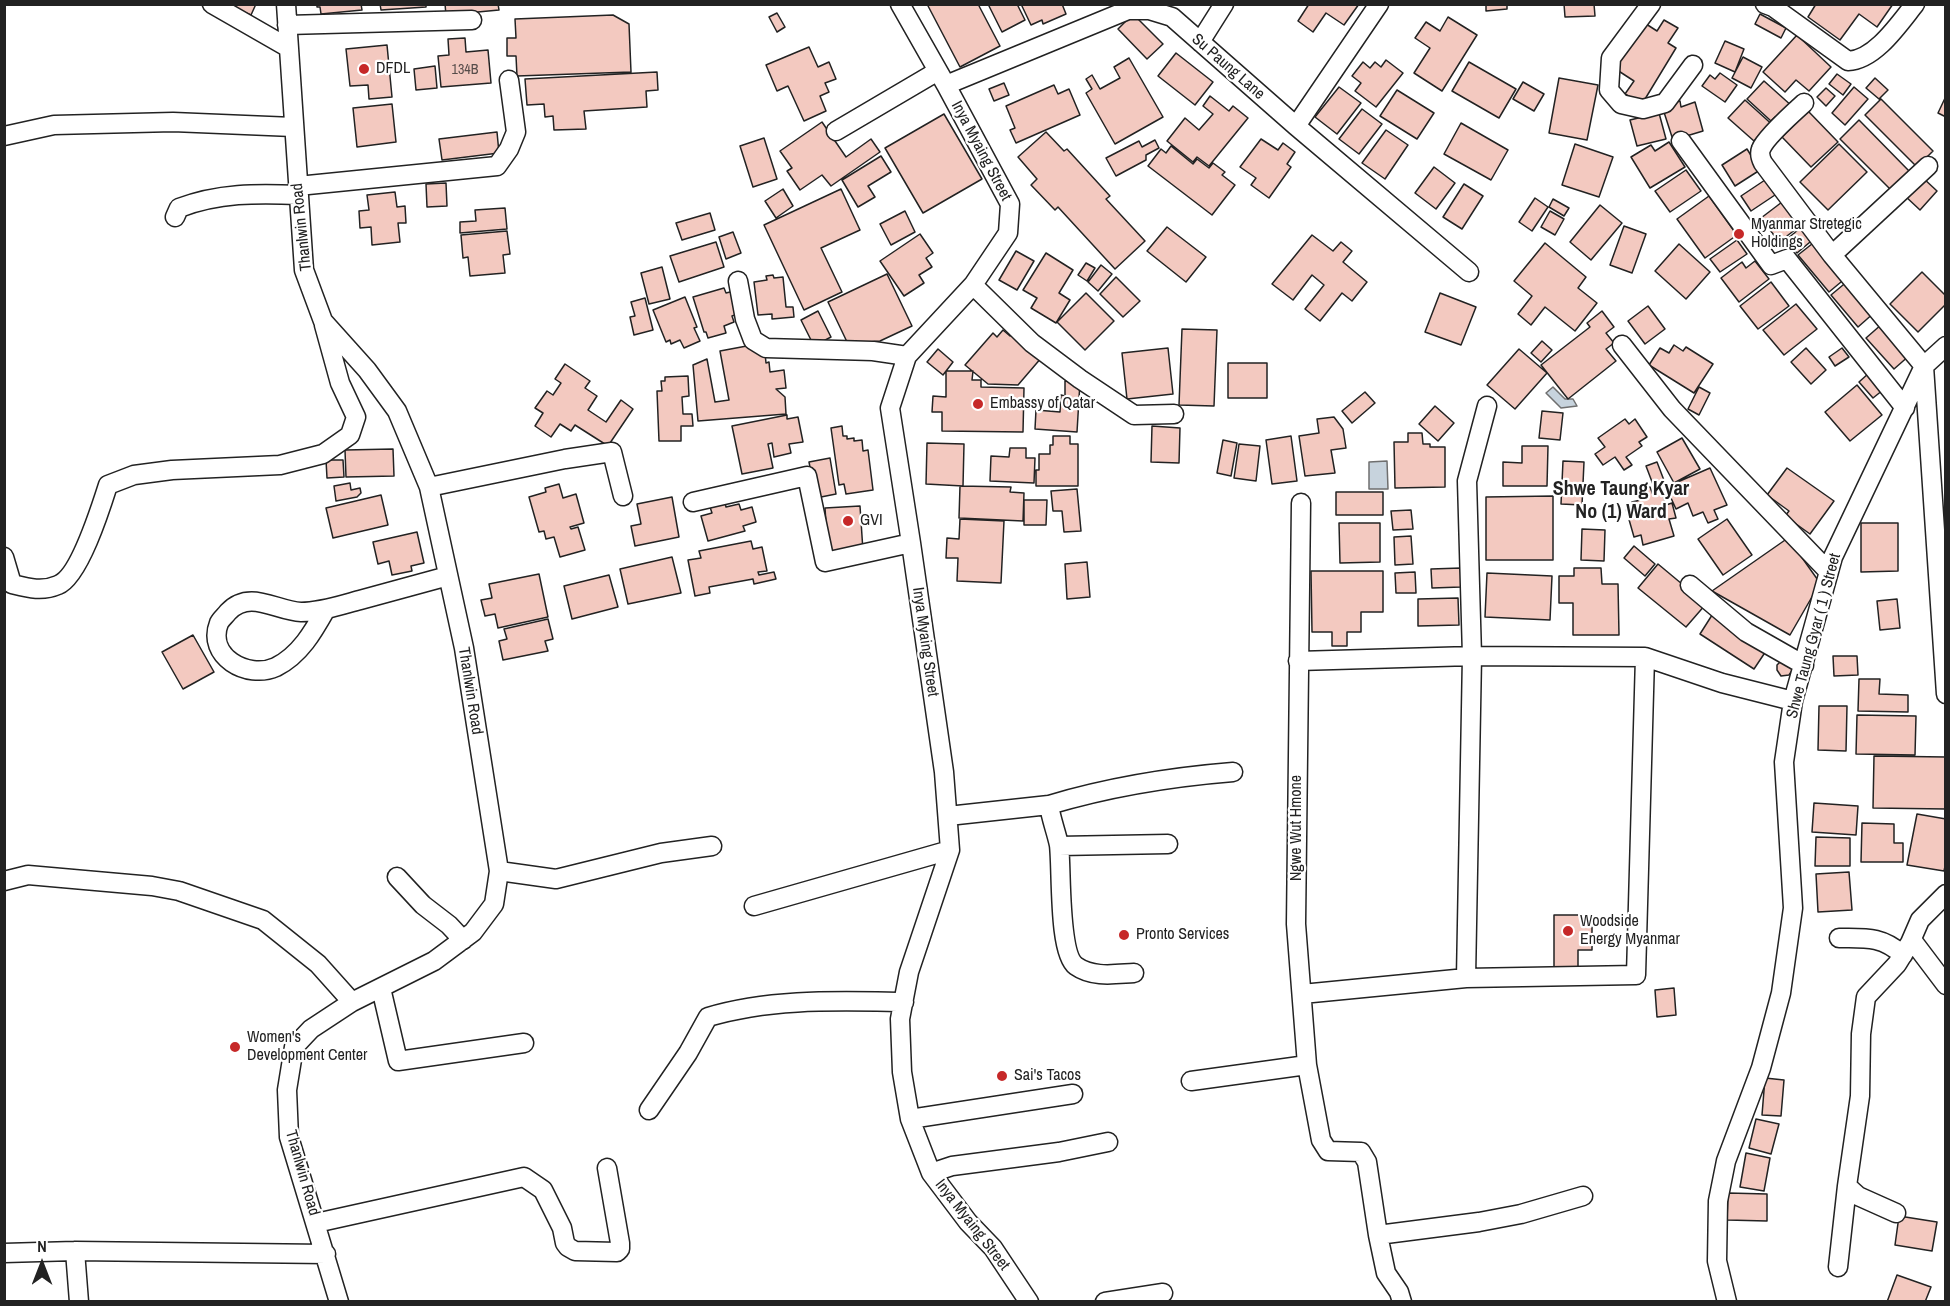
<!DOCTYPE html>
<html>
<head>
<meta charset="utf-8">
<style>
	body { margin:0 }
	#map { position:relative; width:1950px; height:1306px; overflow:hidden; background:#fff; font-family:"Archivo Narrow",sans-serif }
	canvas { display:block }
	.frame { position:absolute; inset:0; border:6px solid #222; pointer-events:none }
	.north { position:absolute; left:12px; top:1234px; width:60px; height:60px; -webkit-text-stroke:4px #fff; paint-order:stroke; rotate:0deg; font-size:16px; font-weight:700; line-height:24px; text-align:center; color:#222 }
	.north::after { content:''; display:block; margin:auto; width:21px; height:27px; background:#222; clip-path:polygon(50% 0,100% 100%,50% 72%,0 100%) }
</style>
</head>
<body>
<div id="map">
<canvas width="1950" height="1306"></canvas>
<div class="frame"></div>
<div class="north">N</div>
</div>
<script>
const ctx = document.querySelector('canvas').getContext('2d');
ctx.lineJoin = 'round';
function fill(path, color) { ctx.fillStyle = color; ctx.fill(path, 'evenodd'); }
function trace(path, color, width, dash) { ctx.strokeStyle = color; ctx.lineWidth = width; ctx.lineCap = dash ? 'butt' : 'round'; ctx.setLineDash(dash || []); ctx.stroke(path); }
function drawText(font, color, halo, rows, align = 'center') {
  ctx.font = font + ' "Archivo Narrow",sans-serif'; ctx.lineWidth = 4.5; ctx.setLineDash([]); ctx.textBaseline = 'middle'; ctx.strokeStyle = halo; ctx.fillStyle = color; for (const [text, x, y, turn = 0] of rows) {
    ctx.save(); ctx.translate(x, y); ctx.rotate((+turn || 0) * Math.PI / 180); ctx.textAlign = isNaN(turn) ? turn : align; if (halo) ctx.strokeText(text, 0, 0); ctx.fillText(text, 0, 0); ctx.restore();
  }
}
const water = new Path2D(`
	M1553,387L1565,399H1573L1577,406L1561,408L1546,393Z
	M1387,461L1388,489H1369V462Z`);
fill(water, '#c7d3dd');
trace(water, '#6f6f6f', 1.5);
const building = new Path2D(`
	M223,4H256L251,15Z
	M317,4H361L362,10L321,14L320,7H317Z
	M380,4H426V7L381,10Z
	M445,4H498L499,10L446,15Z
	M927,4H978L1000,46L960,67Z
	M988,4H1017L1025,20L1002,32Z
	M1021,4H1062L1066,14L1043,24L1042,20L1031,25Z
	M1309,4H1359L1344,25L1326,13L1313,32L1298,21Z
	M1486,4H1507V9L1486,11Z
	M1564,4H1594L1595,16L1565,17Z
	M1816,4H1893L1877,27L1859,14L1840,40L1808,17Z
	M777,13L785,27L777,32L769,17Z
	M1133,14L1163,44L1147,59L1118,29Z
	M1760,14L1786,28L1781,38L1755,24Z
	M613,15L629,24L631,72L517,76L516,56H507V38H516L515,19Z
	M1448,17L1477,35L1442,91L1414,73L1430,48L1415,38L1426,22L1440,31Z
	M1664,20L1678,28L1668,43L1676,48L1642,104L1625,94L1634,81L1614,68L1643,22L1657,31Z
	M1797,35L1831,67L1809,91L1796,80L1785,92L1763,72Z
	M465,38L466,52L488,50L491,83L441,87L438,56L449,55L448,39Z
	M1725,41L1744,49L1735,72L1715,63Z
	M387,45L392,97L369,99L368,85L350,86L346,49Z
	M809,47L818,67L829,62L836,79L825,83L829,92L820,96L826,111L804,121L788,86L777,91L766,65Z
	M1176,53L1213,82L1195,105L1158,76Z
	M1743,57L1762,67L1751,88L1732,78Z
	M1129,58L1163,117L1115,144L1086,93L1092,89L1086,79L1092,75L1100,89L1120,78L1114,67Z
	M1386,60L1403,73L1376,107L1355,91L1361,83L1352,76L1363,62L1370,68L1375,62L1381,67Z
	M1469,62L1516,89L1499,118L1452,91Z
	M435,66L437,88L416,90L414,69Z
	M657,72L658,90L646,91L647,107L584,111L586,129L554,130L553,116L545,117L544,104L527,105L525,79Z
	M1720,73L1737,85L1725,102L1702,86L1710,75L1715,79Z
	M1837,74L1851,84L1843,95L1829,84Z
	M1559,78L1598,85L1587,140L1549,133Z
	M1875,78L1888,90L1879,99L1866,88Z
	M1764,81L1793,107L1779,121L1775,117L1771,121L1747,99Z
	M1523,82L1544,94L1534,111L1513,99Z
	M1004,83L1009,95L994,101L989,89Z
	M1054,85L1058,94L1069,89L1080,115L1016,143L1010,130L1015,128L1006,106Z
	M1339,87L1361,103L1337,134L1315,117Z
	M1854,87L1868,99L1845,125L1832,113Z
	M1826,88L1835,96L1826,106L1817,97Z
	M1397,90L1434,113L1417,139L1380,116Z
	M1210,96L1229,111L1233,106L1248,118L1209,166L1197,157L1193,162L1167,141L1185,118L1199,130L1213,114L1203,106Z
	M1946,96V117L1938,113Z
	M1881,99L1933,151L1917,167L1865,115Z
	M1745,100L1776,128L1766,139L1760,134L1754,141L1728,118Z
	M1680,101L1681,107L1695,102L1703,131L1673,140L1662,106Z
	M392,104L396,142L357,147L353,108Z
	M1362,109L1382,124L1359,154L1339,139Z
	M1808,111L1838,142L1811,167L1782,137Z
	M1659,113L1666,139L1637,146L1630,120Z
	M944,114L982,179L923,213L885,148Z
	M1859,120L1911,173L1892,191L1840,139Z
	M822,122L846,157L871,139L880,152L831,186L822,175L800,190L787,171L792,168L780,151Z
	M1461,123L1508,150L1491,180L1444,154Z
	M1386,130L1408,145L1385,179L1362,163Z
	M497,132L499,153L442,160L439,139Z
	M1046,132L1064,151L1067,149L1110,196L1106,199L1145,241L1115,269L1058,207L1055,210L1031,185L1037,179L1018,157Z
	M764,138L777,179L753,187L740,146Z
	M1261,139L1278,150L1283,143L1295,152L1287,164L1291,167L1269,198L1251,185L1256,178L1240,167Z
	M1155,140L1159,148L1146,155V160L1116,176L1106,158L1139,141L1142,147Z
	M1669,142L1685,167L1650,188L1631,157L1651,145L1655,151Z
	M1575,144L1613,157L1599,197L1562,185Z
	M1839,144L1867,172L1828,210L1800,182Z
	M1171,146L1193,164L1197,159L1209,168L1213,163L1225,172L1222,175L1235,185L1212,215L1148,166L1161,149L1166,153Z
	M1747,149L1760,170L1735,186L1722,165Z
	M881,156L891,172L868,186L875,197L858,207L842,180Z
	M1434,167L1455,183L1436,209L1415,193Z
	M1686,170L1701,191L1670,212L1655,191Z
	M1922,177L1937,191L1920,210L1904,195Z
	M1768,178L1778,193L1751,211L1741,196Z
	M446,183L447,206L427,207L426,184Z
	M1464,184L1483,196L1462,229L1443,217Z
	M783,189L793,206L776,218L765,201Z
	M841,189L860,230L821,248L842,292L804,310L764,225Z
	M395,192L397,207L405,206L406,223H398L400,242L372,245L371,227L360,228L359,211L369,210L367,195Z
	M1709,196L1737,235L1705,258L1677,219Z
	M1535,198L1548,207L1532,231L1519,222Z
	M1553,199L1569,208L1564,216L1549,207Z
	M1786,199L1804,223L1779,242L1761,218Z
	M1600,205L1622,223L1591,260L1570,242Z
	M505,208L507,229L460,233V222L476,221L475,210Z
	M905,211L915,232L891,245L880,224Z
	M1550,211L1564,219L1555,235L1541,227Z
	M710,213L715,230L682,240L676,223Z
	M1805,224L1816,237L1797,253L1786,240Z
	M1624,226L1646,234L1632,273L1610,265Z
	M1167,227L1206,257L1186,282L1147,251Z
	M507,231L510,254L503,255L505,273L470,276L468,257L463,258L461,235Z
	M733,232L741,253L726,259L719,237Z
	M920,234L933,253L926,258L932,267L919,275L924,283L904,296L880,261Z
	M1312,235L1333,251L1341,242L1352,251L1343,262L1367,282L1352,301L1342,293L1320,321L1305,309L1324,285L1312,275L1293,300L1272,284Z
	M1737,240L1747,254L1720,272L1710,259Z
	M1817,240L1847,277L1829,292L1798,255Z
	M716,242L724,267L679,282L670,256Z
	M1545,243L1586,277L1578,288L1597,303L1575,331L1545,307L1531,325L1518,314L1532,296L1514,281Z
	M1679,244L1710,272L1686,299L1655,271Z
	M1016,251L1034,261L1017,290L999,280Z
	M1046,253L1073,270L1059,293L1070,300L1056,323L1031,308L1037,298L1023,290Z
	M1755,261L1769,279L1739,302L1721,278L1742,262L1746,268Z
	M1086,263L1095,268L1087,281L1078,275Z
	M1101,265L1112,274L1098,291L1088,282Z
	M662,267L670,299L649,304L641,273Z
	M1922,272L1946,296V304L1918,332L1890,304Z
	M887,274L912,326L880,341L848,344L828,302Z
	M773,275L774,278L783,277L786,307H793L794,317L772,319V314L758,315L754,282L767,280L766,276Z
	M1116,277L1140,301L1123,317L1100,294Z
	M1849,280L1875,312L1858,327L1831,295Z
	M1771,282L1789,306L1758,329L1740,306Z
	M724,288L726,293L734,291L741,313L732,316L734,322L724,326L726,333L708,338L706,332H704L693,297Z
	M1086,293L1114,321L1085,350L1057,322Z
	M1440,293L1476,307L1461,345L1425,332Z
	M685,297L697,327L694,328L700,341L684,348L680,340L671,344L670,340L666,342L653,310Z
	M645,298L653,330L634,335L630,317L635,316L631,302Z
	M1796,304L1817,329L1784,355L1763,330Z
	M1648,306L1665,329L1645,344L1628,321Z
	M818,311L831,337L814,346L801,320Z
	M1602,311L1614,327L1606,333L1614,343L1606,349L1616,361L1568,399L1541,365L1590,327L1587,323Z
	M1882,324L1910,355L1894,369L1866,338Z
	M1182,329L1217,330L1214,406L1179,405Z
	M1003,330L1010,336L1013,332L1042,357L1018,385L988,384L965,365L993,333L997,337Z
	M1542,341L1552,350L1541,362L1531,353Z
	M752,345L765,353L766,363L769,362L770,372L784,370L786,388L776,389L785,397L786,414L698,421L693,365L707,359L715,402L729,400L720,351Z
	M1674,345L1683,351L1686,347L1713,364L1694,393L1649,365L1660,348L1669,353Z
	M1168,348L1173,394L1127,399L1122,353Z
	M1806,348L1826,370L1811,384L1791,362Z
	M1842,348L1849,357L1835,366L1829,357Z
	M938,349L953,362L943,375L927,362Z
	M1519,349L1547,373L1515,409L1487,385Z
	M1228,363H1267V398H1228Z
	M565,364L590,381L585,388L597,396L588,410L606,422L621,400L633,409L608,446L575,425L571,431L560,424L551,437L535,426L543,413L535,408L547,391L553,395L561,383L555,379Z
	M946,371H973L972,380H981V387L1024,388L1023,432L942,431V412H932L933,396L946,397Z
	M1869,373L1883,390L1873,398L1859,382Z
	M688,376L689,396L682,397L683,414H692L693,426H681V441H659L657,391H662L661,381H665V377Z
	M1065,381L1080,382L1077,432L1035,429L1036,410L1060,412L1061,395L1065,396Z
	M1857,385L1882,415L1850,441L1825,412Z
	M1699,387L1710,393L1699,415L1688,409Z
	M1365,392L1375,403L1352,423L1342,411Z
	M1435,406L1454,423L1438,441L1419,424Z
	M1542,411L1563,413L1560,440L1539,438Z
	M787,415V419L798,417L803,442L789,444L791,453L774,457L772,443L768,444L773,468L742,474L732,426Z
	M1334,417L1343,429L1346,448L1331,450L1335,473L1305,476L1299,436L1319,433L1317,419Z
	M1625,419L1629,424L1635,419L1647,437L1639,442L1642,446L1626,457L1632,465L1624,470L1615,457L1603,465L1595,454L1605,447L1598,438Z
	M842,426L843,436H847V439L854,438V441L862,440L863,451L868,450L873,490L846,494L844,484L839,485L831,428Z
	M1152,426L1180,428L1179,463L1151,462Z
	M1408,433H1422L1423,444H1430V447H1445V487L1395,488L1394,442H1408Z
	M1053,436H1070V444H1078V486H1036V470H1039V454H1050V445H1053Z
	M1291,436L1297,481L1272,484L1266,440Z
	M1682,438L1700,469L1674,483L1657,452Z
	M1223,440L1237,443L1231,476L1217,473Z
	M927,443L964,444L963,486L926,484Z
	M1239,444L1260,446L1256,481L1234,478Z
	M1522,446H1548L1547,486H1503V462L1522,463Z
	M1010,448H1026V458H1035L1034,483L990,481L991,456L1009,457Z
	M393,449L394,476L346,477L345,450Z
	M830,458L836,494L816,498L809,462Z
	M326,460H343L344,477L327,478Z
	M1563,461L1584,462L1582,505L1561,504Z
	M1657,462L1665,483L1654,487L1646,466Z
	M1710,468L1727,505L1714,510L1718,519L1708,523L1703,512L1693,516L1688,503L1676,509L1666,487Z
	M1787,468L1834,501L1810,534L1785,516L1789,511L1767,495Z
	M350,483L351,490L360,488L361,493L357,497L336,501L334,486Z
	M559,484L563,498L576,494L584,523L570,527L571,529L578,527L585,550L560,557L554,537L546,539L544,531L539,532L529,497L546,492L545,488Z
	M960,486L1011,487L1010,492L1024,493L1023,521L959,518Z
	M1650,487L1653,495L1662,492L1666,505L1672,503L1676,518L1669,519L1674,536L1643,545L1641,535L1634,537L1626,509L1633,507L1632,502L1645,499L1642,489Z
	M1077,489L1081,531L1064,532L1062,511H1053L1051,491Z
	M1336,492H1383V515H1336Z
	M381,495L388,525L333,538L326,508Z
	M1553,496V560H1486V497Z
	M672,497L679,537L635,546L631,526L641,524L637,504Z
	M1024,500H1047L1046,525H1024Z
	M725,503L726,507L739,504L741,510L752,507L756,522L743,526L745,531L708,541L701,516L712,513L710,507Z
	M860,506L863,551L828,553L825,508Z
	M1411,510L1413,529L1393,530L1391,511Z
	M960,519L1004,521L1001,583L957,581L958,558H946L947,538L959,539Z
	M1727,519L1752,555L1723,575L1698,539Z
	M1339,523H1380V562L1340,563Z
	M1861,523H1898V571L1861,572Z
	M1582,529L1605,530L1604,561L1581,560Z
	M417,532L424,563L411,566L412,571L392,575L389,561L378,564L373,542Z
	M1411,536L1413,564L1395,565L1394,537Z
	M1788,538L1820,583L1790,635L1712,591Z
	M751,541L753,549L762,547L767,571L758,572L759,575L774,572L776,579L754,584L753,579L709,587L710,593L695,596L688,560L701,558L699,551Z
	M1634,546L1655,564L1645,576L1624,558Z
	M672,557L681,593L628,604L620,569Z
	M1087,562L1090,597L1067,599L1065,564Z
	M1658,564L1706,604L1686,627L1638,588Z
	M1461,568V587L1432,588L1431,569Z
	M1574,568H1601L1602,584H1618L1619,635H1573V603H1559V576H1574Z
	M1311,571H1383V612H1361V632H1347V646H1332V632H1312Z
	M1415,572L1416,593H1396L1395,573Z
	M1487,573L1552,576L1550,620L1485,617Z
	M539,574L548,617L498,628L495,614L485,616L481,600L492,598L489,584Z
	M609,575L618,607L572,619L564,586Z
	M1458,598L1459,625L1418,626V599Z
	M1897,599L1900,628L1880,630L1877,601Z
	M1714,612L1768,648L1754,669L1700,634Z
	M548,619L553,639L545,641L548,651L503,660L499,641L507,639L504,629Z
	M193,635L214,672L183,689L162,652Z
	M1833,656H1857L1858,675L1834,676Z
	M1781,661L1793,669L1789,675L1781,676L1777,670V665Z
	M1859,679H1880L1879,694L1908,695V712L1858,711Z
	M1819,706H1847L1846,751L1818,750Z
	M1857,715L1916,716L1915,755L1856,754Z
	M1874,756L1946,757V809L1873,808Z
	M1814,803L1858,806L1856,835L1812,832Z
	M1917,814L1946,819V862L1944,871L1907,865Z
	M1862,823L1894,824V843H1903V862H1861Z
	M1816,837L1850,838V866H1815Z
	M1849,872L1852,910L1818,912L1816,874Z
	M1554,915H1592V950H1578V970H1554Z
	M1674,988L1676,1015L1657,1017L1655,990Z
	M1765,1078L1784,1080L1781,1116L1762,1115Z
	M1756,1119L1779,1124L1771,1154L1749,1148Z
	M1746,1153L1770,1158L1764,1191L1740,1187Z
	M1728,1193L1767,1194V1221L1727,1220Z
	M1899,1216L1937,1222L1932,1251L1895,1245Z
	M1897,1275L1931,1287L1925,1302H1887Z`);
fill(building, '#f3c9c0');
trace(building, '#222', 1.5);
const minor = new Path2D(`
	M212,4L287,47
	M286,4L304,270L323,321L367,370L397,411L429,487L464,648L499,871L494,904L473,932L434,961L352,1002L311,1029L294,1047L287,1090L289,1137L339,1302
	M900,4L946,85L1010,204L1008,233L973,285L907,356L890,408L911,543L944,772L950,850L909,972L900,1019L902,1072L910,1119L931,1173L968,1222L993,1248L1029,1302
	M1651,4L1611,58L1609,90L1621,104L1643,109L1665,103L1693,65
	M1765,4L1773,7L1848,61C1875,60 1899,24 1915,4
	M287,25L472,20
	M1200,42L1224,4
	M946,85L1128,10H1149L1172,17L1296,126L1469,272
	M1804,103C1794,112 1765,138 1761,149C1759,154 1761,159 1763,163L1832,255
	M1296,126L1379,4
	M836,131L938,71
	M4,136L54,125L173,122L293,127
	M1681,141L1771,265L1787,259L1905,408
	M1928,166L1832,255L1924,366L1946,694
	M298,186L497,166L509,149L516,132L509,80
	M175,217L179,208C218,193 257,193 299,195
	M738,281L745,319L753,340L766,348L873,351L907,356
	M973,285L1032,343L1080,379L1134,415L1174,414
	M1622,345L1672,409L1829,572
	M429,487L565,459L612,452L623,496
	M693,502L807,476L825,562L911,543
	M1301,503L1296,924L1307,1065L1321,1140L1328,1151L1361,1152L1367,1162L1378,1235L1386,1273L1399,1292L1402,1302
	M4,557L12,584C28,588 42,592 58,585C79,577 101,507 108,485L134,475L172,470L280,465L323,454L350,435L356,417L340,383L324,325
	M1690,585L1746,632L1804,665
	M326,609C313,632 300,655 276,667C247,680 206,656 219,623C221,619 225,616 228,612C250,589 276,611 301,612C321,612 341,605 360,600C389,592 419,584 448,576
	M1298,661L1472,656L1645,657L1722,683L1793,701
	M1049,805C1109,787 1171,777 1233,772
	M948,816L1049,805C1051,819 1056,831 1059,845C1062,870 1058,953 1076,966C1093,978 1115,974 1134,973
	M1059,846L1168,844
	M499,871L556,879L661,853L712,846
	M397,877L423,905L449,925L463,940
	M4,881L28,875L152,886L179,891L263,920L318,964L352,1002
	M754,906L950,850
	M1839,938C1866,938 1882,936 1903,955
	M1912,940L1946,985
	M1466,978L1472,656L1467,481L1487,406
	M381,988L398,1061L524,1043
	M1302,994L1466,978L1636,975L1645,657
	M1191,1081L1307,1065
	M649,1110L688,1053L708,1017C771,998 839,1001 904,1002
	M910,1119L1073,1094
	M931,1173L952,1166L1059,1152L1108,1142
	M1847,1186L1858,1196L1896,1213
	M316,1223L524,1177L543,1190L562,1228L565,1243L568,1247L575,1251L617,1252L620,1249V1243L607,1168
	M1378,1235L1479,1222L1521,1214L1583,1196
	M75,1251L79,1302
	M4,1253L75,1251L326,1254
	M1838,1267L1847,1186L1860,1096L1861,1034L1866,997L1897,964L1910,943L1920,920L1946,894
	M1105,1302L1163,1293
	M1727,1302L1717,1261L1718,1201L1726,1161L1761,1068L1781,993L1793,908L1784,762L1793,701L1833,557L1924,366L1946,346`);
trace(minor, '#222', 21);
trace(minor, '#fff', 18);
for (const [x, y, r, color] of [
	[364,69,6,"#c62828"],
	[1739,234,6,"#c62828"],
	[978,404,6,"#c62828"],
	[848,521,6,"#c62828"],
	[1568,931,6,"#c62828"],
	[1124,935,6,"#c62828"],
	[235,1047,6,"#c62828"],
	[1002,1076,6,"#c62828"]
]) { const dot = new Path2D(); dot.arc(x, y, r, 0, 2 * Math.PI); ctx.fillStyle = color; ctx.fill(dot); trace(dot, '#fff', 2); }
drawText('14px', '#564c4a', null, [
	["134B",465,70]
]);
drawText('16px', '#222', '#fff', [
	["Su Paung Lane",1228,67,41],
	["Inya Myaing Street",981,151,62],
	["Thanlwin Road",302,227,-96],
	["Shwe Taung Gyar ( 1 ) Street",1814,636,-75],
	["Inya Myaing Street",925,642,82],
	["Thanlwin Road",470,691,81],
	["Ngwe Wut Hmone",1297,828,-90],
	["Thanlwin Road",302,1173,74],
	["Inya Myaing Street",972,1225,52]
]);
drawText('16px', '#222', '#fff', [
	["DFDL",376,69],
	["Myanmar Stretegic",1751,225],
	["Holdings",1751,243],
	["Embassy of Qatar",990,404],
	["GVI",860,521],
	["Woodside",1580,922],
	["Energy Myanmar",1580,940],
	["Pronto Services",1136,935],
	["Women's",247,1038],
	["Development Center",247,1056],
	["Sai's Tacos",1014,1076]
], 'left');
drawText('bold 20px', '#222', '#fff', [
	["Shwe Taung Kyar",1621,490],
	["No (1) Ward",1621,513]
]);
</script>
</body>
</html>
